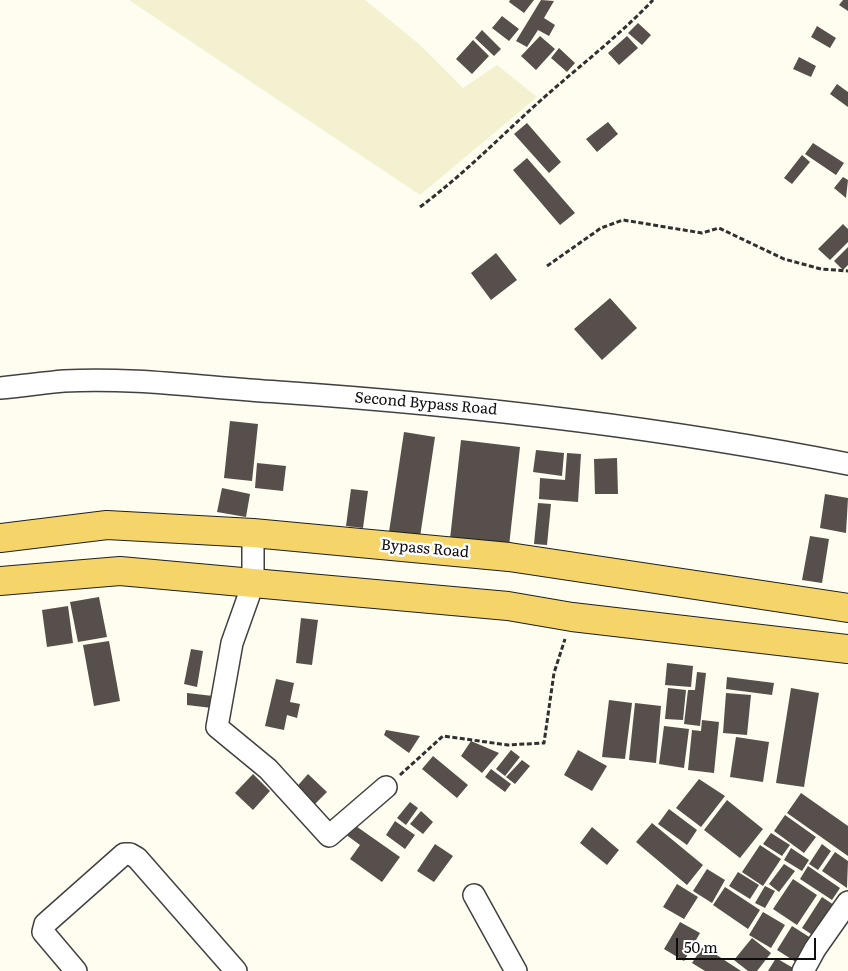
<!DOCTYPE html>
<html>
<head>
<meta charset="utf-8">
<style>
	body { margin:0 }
	#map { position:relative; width:848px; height:971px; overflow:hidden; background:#fffcf0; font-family:Literata,serif }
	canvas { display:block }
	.scale { position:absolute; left:676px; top:938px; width:140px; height:22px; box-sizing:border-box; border:2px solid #0e0e0e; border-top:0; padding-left:6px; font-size:15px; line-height:18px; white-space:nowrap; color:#0e0e0e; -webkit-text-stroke:4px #fff; paint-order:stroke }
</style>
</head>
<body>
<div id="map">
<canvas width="848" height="971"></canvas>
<div class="scale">50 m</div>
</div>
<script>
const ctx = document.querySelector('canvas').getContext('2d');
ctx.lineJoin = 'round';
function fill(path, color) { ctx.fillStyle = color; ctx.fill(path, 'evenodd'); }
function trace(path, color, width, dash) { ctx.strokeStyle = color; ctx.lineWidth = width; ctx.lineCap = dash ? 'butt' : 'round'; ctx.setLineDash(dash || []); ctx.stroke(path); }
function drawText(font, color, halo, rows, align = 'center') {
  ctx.font = font + ' Literata,serif'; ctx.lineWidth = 5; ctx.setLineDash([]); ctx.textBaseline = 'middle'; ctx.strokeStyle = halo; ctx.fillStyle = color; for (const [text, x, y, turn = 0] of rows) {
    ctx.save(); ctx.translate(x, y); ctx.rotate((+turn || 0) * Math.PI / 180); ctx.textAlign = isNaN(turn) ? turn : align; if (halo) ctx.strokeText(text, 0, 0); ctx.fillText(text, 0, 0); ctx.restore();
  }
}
fill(new Path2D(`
	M129,0H365L419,44L463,88L497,65L537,97L420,195Z`), '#f4f1d0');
fill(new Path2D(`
	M510,0H534L524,13L509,2Z
	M541,0L554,1L544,18L555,25L549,36L538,30L527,47L516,41Z
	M843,0H848V11L839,5Z
	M502,16L519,29L509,41L492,28Z
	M638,23L651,35L642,45L628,33Z
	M817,26L836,38L830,48L811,37Z
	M482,30L501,49L494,56L475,38Z
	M540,36L555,49L536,70L521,56Z
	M627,36L638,48L619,65L608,53Z
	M473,40L489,56L472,74L456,59Z
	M559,48L575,63L567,72L551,58Z
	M799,57L816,66L811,77L793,69Z
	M837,84L848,92V107L830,94Z
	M608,122L618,134L597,152L586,139Z
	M527,123L561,162L549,173L514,134Z
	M813,143L844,163L836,175L805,154Z
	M802,155L810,162L792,184L784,178Z
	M527,158L575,213L560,225L513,170Z
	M843,177L848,180L846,198L834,188Z
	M843,224L848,229V242L830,260L818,249Z
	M848,247V265L843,270L834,261Z
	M496,253L517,280L491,300L471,273Z
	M610,298L637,328L602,360L574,329Z
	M230,421L258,424L252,481L224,478Z
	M404,432L435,437L420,537L389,532Z
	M461,440L520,447L509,546L450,539Z
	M536,450L564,453L562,476L533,472Z
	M567,453L581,454L578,502L539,499L540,478L565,480Z
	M617,458L618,494H595L594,459Z
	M257,463L286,466L283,491L255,488Z
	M222,488L250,494L246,517L217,512Z
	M351,489L368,491L363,528L346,526Z
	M825,494L848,498L846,533L820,528Z
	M538,503L551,504L547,545L534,544Z
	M810,536L829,539L822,583L802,580Z
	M99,597L107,637L78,642L70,602Z
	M68,606L73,643L47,647L42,610Z
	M301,618L318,620L312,665L296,663Z
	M109,641L120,701L94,706L83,645Z
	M191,649L203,651L197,687L184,684Z
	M667,663L693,666L691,687L665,685Z
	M697,672L706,673L700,726L684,724L688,690H695Z
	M727,677L774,683L772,695L726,689Z
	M276,679L294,683L290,702L300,704L297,718L287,715L284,730L265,726Z
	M668,688L686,690L683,720L665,719Z
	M791,688L819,693L804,787L776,783Z
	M187,693L213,696L212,708L187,705Z
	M726,693L751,695L747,735L723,733Z
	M609,700L632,703L625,759L602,757Z
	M635,703L661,706L656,763L629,760Z
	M702,720L719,722L714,773L688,770L692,730L701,731Z
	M664,726L689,729L684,768L659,764Z
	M386,730L420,736L409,753L384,735Z
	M736,737L769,742L763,782L730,777Z
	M471,741L499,753L482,773L461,756Z
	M511,750L520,757L505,776L496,769Z
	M578,750L607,766L592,791L564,775Z
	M433,756L468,785L457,798L422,769Z
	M522,760L530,766L515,784L506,777Z
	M491,769L511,784L505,792L485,777Z
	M253,774L270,791L253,810L235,793Z
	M308,774L327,792L311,808L293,791Z
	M699,779L725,796L701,827L676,808Z
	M801,793L848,826V856L787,813Z
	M727,800L763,829L740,858L704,830Z
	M410,802L418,808L406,825L397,818Z
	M669,809L697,830L687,845L658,824Z
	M421,811L433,822L423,834L410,824Z
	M785,815L816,837L804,853L774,831Z
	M395,821L415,835L405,849L386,835Z
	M652,823L703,865L687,885L636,842Z
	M353,824L400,857L382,882L350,859L360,845L345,834Z
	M592,827L619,850L607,865L580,843Z
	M771,833L790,845L782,856L763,844Z
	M435,844L453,856L434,882L417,871Z
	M822,844L831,851L818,870L809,864Z
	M760,845L781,859L763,886L742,872Z
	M791,848L809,860L802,871L784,860Z
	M835,852L848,861L847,888L822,871Z
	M784,864L795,871L779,892L769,884Z
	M808,866L840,888L832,900L800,879Z
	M707,869L725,880L712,903L693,891Z
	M738,872L759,885L750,899L729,886Z
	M793,879L817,895L797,925L773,909Z
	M677,884L698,897L684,919L663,907Z
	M765,886L775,891L765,908L755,903Z
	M725,887L760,910L748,929L713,905Z
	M822,897L837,907L817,938L802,928Z
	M763,912L785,925L771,948L749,935Z
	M680,922L700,933L684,961L664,949Z
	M792,926L814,940L799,964L777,950Z
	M752,938L771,953L757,971H748L734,960Z
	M703,946L741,971H705L692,963Z
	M776,958L795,969L794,971H768Z`), '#574f4b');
const minor = new Path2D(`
	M0,388C21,386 43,383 64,381C135,377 207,388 278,392C469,405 660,427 848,464
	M253,533V584L232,643L217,727L268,769L329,836L386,787
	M474,895L516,971
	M76,971L43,932L45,924L124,854H130L137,858L236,971
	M803,971L815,949L848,902`);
const primary = new Path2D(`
	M0,538L107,525L253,533L509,557L848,608
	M0,581L120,571L508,606L572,617L848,649`);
trace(minor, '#414141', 24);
trace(primary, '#1f1f1f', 30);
trace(new Path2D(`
	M420,207C463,175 500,137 540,101C578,67 618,37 653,0
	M547,266L601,228L623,220L702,233L719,228L784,259L821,269L848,271
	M400,775L443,736L508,745L544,743L554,673L565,639`), '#303030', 3, [5, 2.5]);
trace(minor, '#fff', 21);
trace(primary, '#f5d569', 28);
drawText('15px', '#0e0e0e', '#fff', [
	["Second Bypass Road",426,404,5],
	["Bypass Road",425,549,5]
]);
</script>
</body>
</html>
